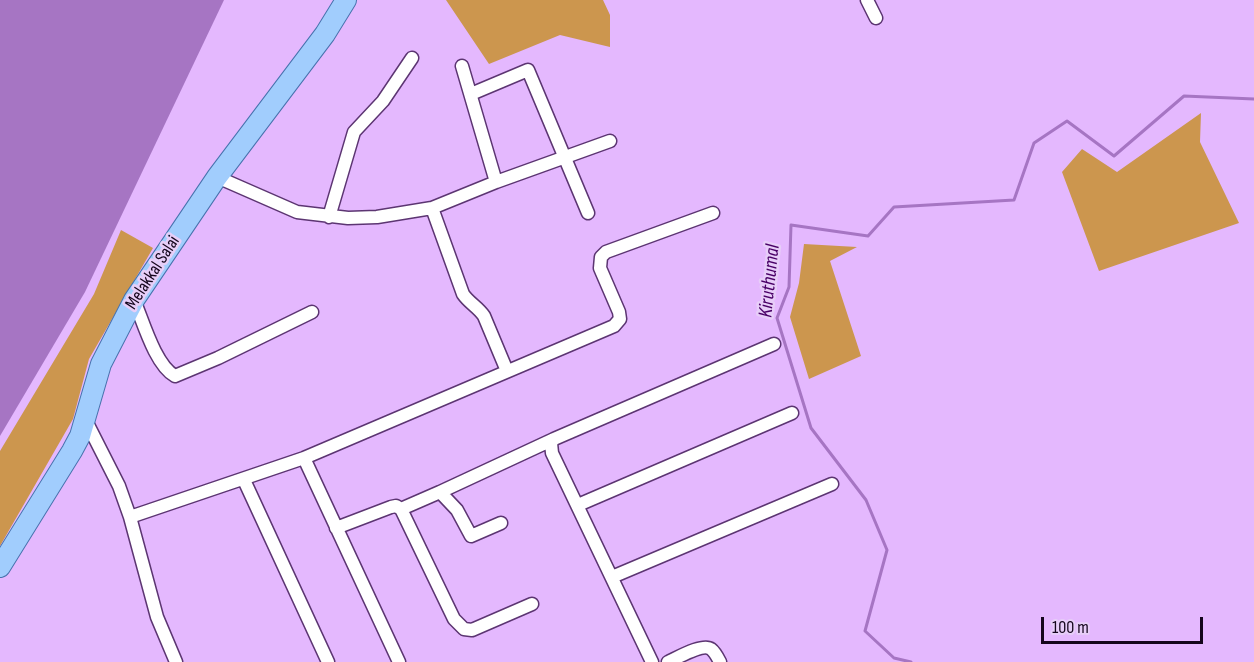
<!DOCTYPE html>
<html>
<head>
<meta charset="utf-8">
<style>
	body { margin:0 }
	#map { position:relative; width:1254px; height:662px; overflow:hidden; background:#e4b8fe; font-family:"Sofia Sans Condensed",sans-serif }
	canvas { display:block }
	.scale { position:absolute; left:1041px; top:617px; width:162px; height:27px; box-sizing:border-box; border:3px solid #14051c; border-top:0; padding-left:8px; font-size:18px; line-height:21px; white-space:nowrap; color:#14051c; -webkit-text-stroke:4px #e7cef8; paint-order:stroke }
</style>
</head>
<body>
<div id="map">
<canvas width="1254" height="662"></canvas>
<div class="scale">100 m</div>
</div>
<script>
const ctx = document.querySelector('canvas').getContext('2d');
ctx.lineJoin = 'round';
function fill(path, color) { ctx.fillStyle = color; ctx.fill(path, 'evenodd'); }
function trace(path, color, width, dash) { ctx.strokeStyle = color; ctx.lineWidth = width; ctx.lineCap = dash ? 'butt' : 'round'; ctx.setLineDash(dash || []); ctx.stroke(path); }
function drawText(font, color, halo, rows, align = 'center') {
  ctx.font = font + ' "Sofia Sans Condensed",sans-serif'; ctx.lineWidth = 5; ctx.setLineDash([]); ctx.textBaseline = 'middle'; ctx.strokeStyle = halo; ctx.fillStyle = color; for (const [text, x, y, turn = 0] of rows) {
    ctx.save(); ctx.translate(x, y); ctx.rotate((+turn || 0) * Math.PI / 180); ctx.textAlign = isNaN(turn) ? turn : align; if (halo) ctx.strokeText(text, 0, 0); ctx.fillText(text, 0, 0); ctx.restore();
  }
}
fill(new Path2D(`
	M446,0H603L610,15V47L560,35L489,64Z
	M1201,113L1200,142L1239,223L1099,271L1062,172L1082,149L1117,172Z
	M121,230L153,248L89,359L73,419L0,546V451L94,294Z
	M804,244L857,247L830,261L861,356L809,379L790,317L799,283Z`), '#cc964e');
fill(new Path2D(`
	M0,0H224L85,292L0,436Z`), '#a675c3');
trace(new Path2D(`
	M911,662L894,658L865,631L887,550L866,500L811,428L777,318L789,287L791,225L868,236L894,207L1014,200L1034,143L1067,121L1114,156L1184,96L1254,99`), '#a675c3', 3);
const minor = new Path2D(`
	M867,0L876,18
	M462,66L496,182
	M471,94L528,70L588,213
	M217,177L297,212L348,218L377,217L432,208L496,182L610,141
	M432,208L463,294C469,303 478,307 484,316L507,371
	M329,217L354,132L383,101L412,58
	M134,300C143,321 155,365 175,376L218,358L312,312
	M85,419L119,486L130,517L304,458L614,326L620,319L619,312L600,268L601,257L606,252L713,213
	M304,458L399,662
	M244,480L328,662
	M440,492L554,439
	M578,505L792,413
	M401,509L440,492L457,510L471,536L501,523
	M130,517L157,617L176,662
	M336,528L391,507L396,506L401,509L454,619L464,629L472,630L532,604
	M612,577L832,484
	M652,662L552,453L551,443L554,439L774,344
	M668,662C677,658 703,643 711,649C715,652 718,658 720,662`);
const primary = new Path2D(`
	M0,567L72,451L80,436L101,364L134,300L217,177L325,34L346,0`);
trace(minor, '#5c3572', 15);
trace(primary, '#4772ad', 22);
trace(minor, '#fff', 12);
trace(primary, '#a1cdfd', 20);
drawText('18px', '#14051c', '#e7cef8', [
	["Melakkal Salai",153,273,-57]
]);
drawText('italic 20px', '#490066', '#e7cef8', [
	["Kiruthumal",770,281,-84]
]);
</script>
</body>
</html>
